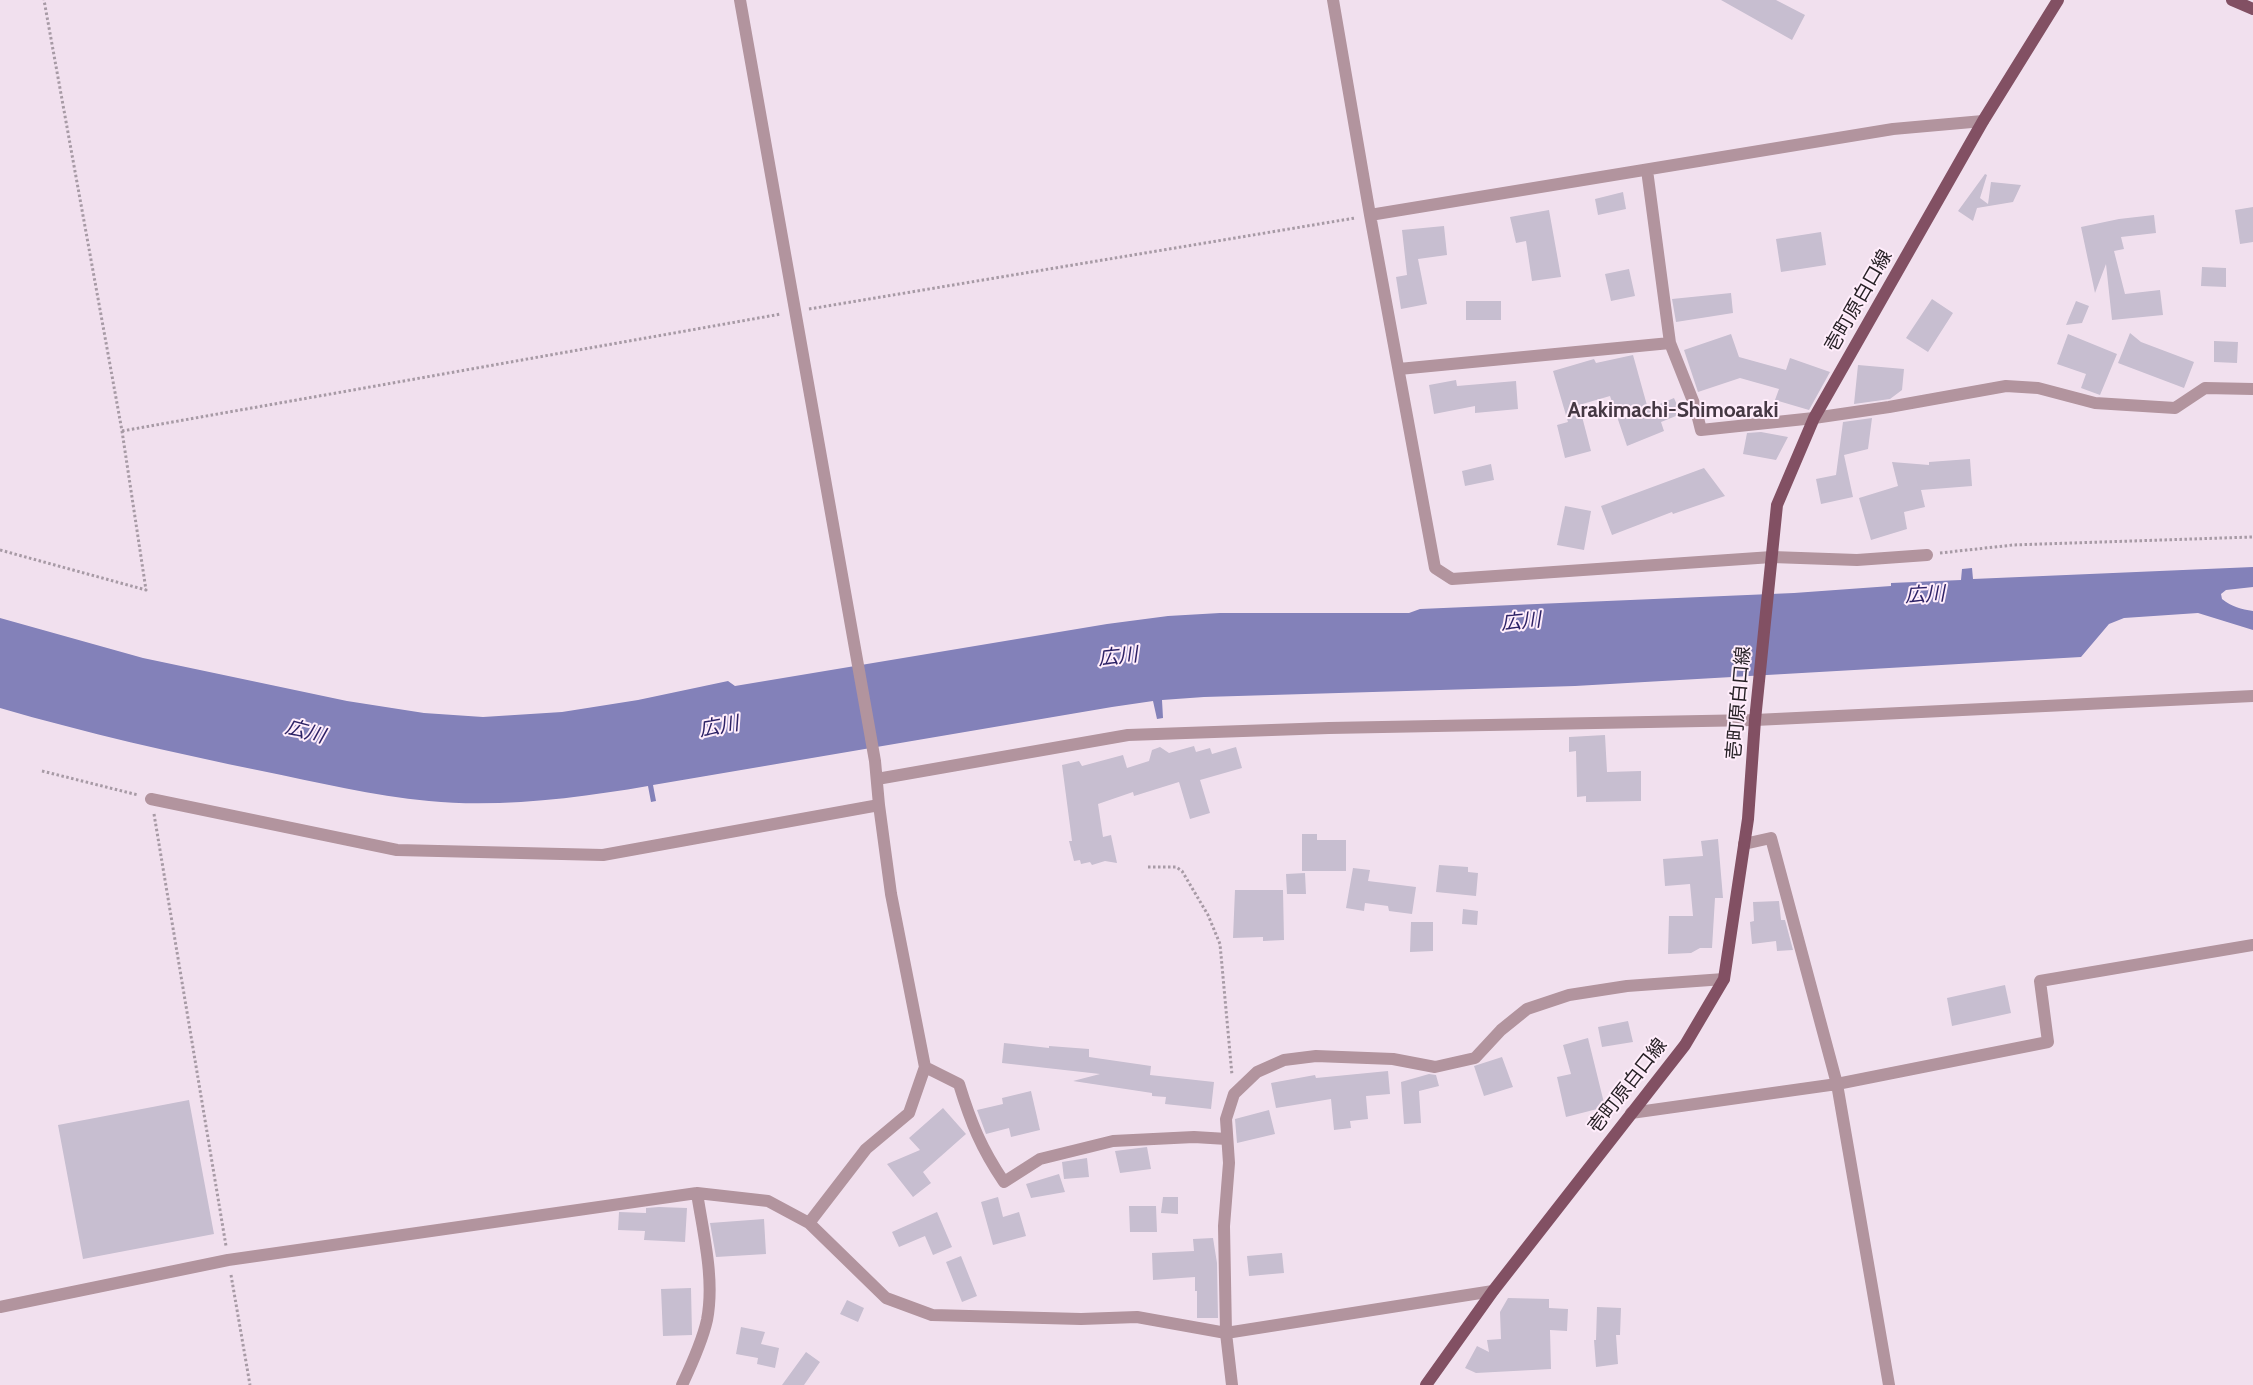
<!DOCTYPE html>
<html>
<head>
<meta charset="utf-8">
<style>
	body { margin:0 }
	canvas { display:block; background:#f1e0ee }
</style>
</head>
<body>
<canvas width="2253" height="1385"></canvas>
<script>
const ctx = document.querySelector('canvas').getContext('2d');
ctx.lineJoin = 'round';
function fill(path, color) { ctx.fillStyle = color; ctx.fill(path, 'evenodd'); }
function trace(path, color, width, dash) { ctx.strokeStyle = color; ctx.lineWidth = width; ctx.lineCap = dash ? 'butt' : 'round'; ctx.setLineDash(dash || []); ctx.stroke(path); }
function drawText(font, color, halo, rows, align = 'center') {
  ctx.font = font + ' Cabin,"Noto Sans JP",sans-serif'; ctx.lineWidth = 4; ctx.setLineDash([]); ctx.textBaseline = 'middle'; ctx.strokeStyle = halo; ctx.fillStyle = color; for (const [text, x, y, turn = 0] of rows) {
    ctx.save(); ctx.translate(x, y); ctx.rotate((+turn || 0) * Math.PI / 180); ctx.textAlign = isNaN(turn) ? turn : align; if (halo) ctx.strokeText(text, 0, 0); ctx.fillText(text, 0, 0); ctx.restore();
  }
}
fill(new Path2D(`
	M2253,567V587L2226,590L2221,594L2222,599C2232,607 2241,609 2253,611V630L2198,613L2124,618L2109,624L2081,657L1575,686L1204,697L1162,700L1163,718L1157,719L1153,701L1112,707L653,785L656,801L651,802L648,786C579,798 498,808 429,801C373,796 317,782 262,771C174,753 86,733 0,708V618L143,658L347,701L424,713L483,717L562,712L638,700L728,681L735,686L1107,624L1168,616L1220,613H1409L1420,609L1794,593L1891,586V583L1961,580L1962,569L1972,568L1973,579Z`), '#8381b9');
fill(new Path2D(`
	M1721,0H1776L1805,15L1792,40Z
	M1985,174L1987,175L1980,198L1988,204L1991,182L2021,185L2013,202L1977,208L1973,221L1958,211Z
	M1623,192L1626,209L1598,215L1595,199Z
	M2253,207V242L2240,244L2235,210Z
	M1549,210L1561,277L1532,281L1526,241L1516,243L1510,217Z
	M2154,215L2156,233L2121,237L2124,249L2114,251L2125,294L2160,290L2163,315L2112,320L2106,264L2095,293L2081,227L2119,219Z
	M1444,226L1447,255L1418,259L1427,304L1401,309L1396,277L1407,275L1402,230Z
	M1821,232L1826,265L1781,272L1776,239Z
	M2202,267L2226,268V287L2201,286Z
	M1629,269L1635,296L1611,301L1605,274Z
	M1731,293L1733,313L1676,322L1672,299Z
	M1932,299L1953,313L1928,352L1906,338Z
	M1466,301H1501V320H1466Z
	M2076,301L2089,306L2082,323L2066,325Z
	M2130,333L2141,342L2194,362L2184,388L2118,363Z
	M1731,334L1739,357L1786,370L1790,358L1830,372L1809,410L1775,400L1779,389L1740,378L1698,392L1684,350Z
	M2068,334L2117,354L2100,395L2081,388L2086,374L2057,364Z
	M2214,341L2238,342L2237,363L2214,362Z
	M1633,355L1648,409L1674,398L1681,414L1661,422L1664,431L1627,446L1610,396L1579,405L1591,451L1565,458L1557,425L1568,422L1553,371L1594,359L1596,363Z
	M1858,365L1904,369L1902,390L1890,399L1854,404Z
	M1456,380L1457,386L1516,381L1518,409L1475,413V406L1434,414L1429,385Z
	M1872,418L1868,449L1844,455L1853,497L1821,504L1816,479L1836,475L1843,422Z
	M1761,432L1788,437L1776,460L1743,454L1747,433Z
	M1970,459L1972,486L1921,490L1925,507L1904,512L1907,529L1871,540L1859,498L1898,486L1892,462L1929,465V462Z
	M1491,464L1494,480L1465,486L1462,471Z
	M1704,468L1725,496L1673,514L1672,512L1612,535L1601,506Z
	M1565,506L1591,511L1584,550L1557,545Z
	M1605,735L1607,772L1641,771V801L1586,802V796L1577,797L1576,751L1569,752V737Z
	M1194,746L1196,752L1210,748L1212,754L1236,747L1242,768L1200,780L1210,813L1190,819L1179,782L1134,796L1133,792L1098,804L1103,837L1111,835L1117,863L1105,861L1092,865L1090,862L1081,864L1080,860L1074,861L1069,841H1072L1062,765L1079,761L1082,766L1123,755L1127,768L1149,761L1152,750L1160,747L1169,753Z
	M1302,834H1317V840H1346V871H1302Z
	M1718,839L1723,898H1715L1712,948H1700L1691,953L1668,954L1669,916H1693L1690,884L1665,886L1663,859L1703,856L1701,841Z
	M1439,865L1468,867V872L1478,873L1476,896L1436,892Z
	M1353,868L1370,870L1368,881L1416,887L1412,914L1389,911L1388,906L1365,903L1364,911L1346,908Z
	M1305,873L1306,894H1287L1286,874Z
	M1235,890H1283L1284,940L1263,941V937L1233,938Z
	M1779,901L1781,920H1785L1793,950L1777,951L1776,941L1752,944L1750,922L1754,921L1753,902Z
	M1463,909L1478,911L1477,925L1462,924Z
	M1411,922H1433V951L1410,952Z
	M2005,985L2011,1013L1952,1026L1947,998Z
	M1628,1021L1633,1042L1602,1047L1598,1027Z
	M1588,1038L1605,1107L1566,1117L1557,1077L1571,1074L1563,1045Z
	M1004,1043L1049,1048V1046L1089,1049V1057L1151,1066L1150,1075L1214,1082L1211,1109L1165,1104L1166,1097L1152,1096V1093L1073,1081L1100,1074L1002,1063Z
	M1502,1057L1513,1087L1484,1096L1474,1066Z
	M1388,1071L1390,1094L1366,1096L1368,1119L1350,1121L1351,1128L1334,1130L1331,1099L1276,1108L1271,1083L1315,1075L1316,1078Z
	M1429,1074L1436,1075L1439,1086L1419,1091L1421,1123L1404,1124L1401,1082Z
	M1031,1091L1040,1130L1011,1137L1009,1128L986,1134L977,1110L1003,1104L1002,1098Z
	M189,1100L214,1234L83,1259L58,1125Z
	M943,1108L966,1134L923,1172L931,1183L913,1197L887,1164L920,1150L909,1138Z
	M1269,1110L1275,1134L1237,1143L1235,1119Z
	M1147,1147L1151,1169L1120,1173L1115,1151Z
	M1087,1158L1089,1177L1064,1179L1062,1162Z
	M1059,1174L1065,1192L1031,1198L1026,1184Z
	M998,1197L1003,1217L1019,1212L1026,1236L993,1245L981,1202Z
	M1163,1197H1178V1214L1161,1213Z
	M1129,1206H1156L1157,1232H1130Z
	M659,1207L687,1208L685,1242L644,1240L645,1231L618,1230L619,1212L646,1213V1208Z
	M937,1212L952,1247L933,1255L925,1236L899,1247L892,1232Z
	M764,1219L766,1254L716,1257L710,1223Z
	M1213,1238L1217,1263L1218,1318H1197V1291H1195V1277L1153,1280L1152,1253L1194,1251L1193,1239Z
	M1282,1253L1284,1273L1249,1276L1247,1256Z
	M961,1256L977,1296L962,1302L946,1262Z
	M691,1288L692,1335L663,1336L661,1289Z
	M1508,1298L1549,1299V1308L1568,1309L1567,1331L1550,1330L1551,1369L1476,1373L1465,1368L1477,1346L1489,1352L1487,1340L1501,1339L1500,1312Z
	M847,1300L864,1308L858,1322L840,1314Z
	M1597,1307L1621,1308L1620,1335H1616L1618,1364L1596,1367L1594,1340H1596Z
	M741,1327L765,1332L761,1344L779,1348L775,1368L757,1364L758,1358L736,1354Z
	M806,1352L820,1362L804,1385H782Z`), '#c7bed0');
trace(new Path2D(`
	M809,309L1355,218
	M122,431L781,314
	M0,550L146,590L122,431L44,0
	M1940,553L2013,545L2253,537
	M42,771L138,795
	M154,814L226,1246
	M1148,867H1176L1182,871L1208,915L1220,944L1232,1075
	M231,1275L250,1385`), '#a79aa5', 3, [2.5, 2.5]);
trace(new Path2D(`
	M740,0L875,761L879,805L891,894L925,1067L909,1113L866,1149L809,1223
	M1333,0L1370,215L1435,568L1452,579L1772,557L1857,560L1927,555
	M1647,170L1670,343L1695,406L1701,430L1814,418L1889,407L2006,386L2038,388L2095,403L2175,408L2205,388L2253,389
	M1370,215L1893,129L1983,121
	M1399,369L1670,343
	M877,779L1128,735L1329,728L1755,720L2253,696
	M151,799L397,850L603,855L879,805
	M1744,844L1771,838L1837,1084L1889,1385
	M925,1067L959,1084C971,1123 981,1148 1004,1182L1040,1159L1113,1141L1194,1137L1227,1139
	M1631,1113L1837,1084L2048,1042L2040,981L2253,945
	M0,1307L228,1260L697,1193L768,1201L809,1223L886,1298L932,1315L1081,1319L1137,1317L1226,1333L1493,1291
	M682,1385C690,1368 703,1338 707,1320C715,1279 703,1233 697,1193
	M1232,1385L1226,1333L1224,1226L1229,1163L1226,1119L1234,1094L1257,1072L1284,1060L1316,1056L1393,1059L1435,1067L1475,1058L1501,1030L1527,1009L1569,995L1627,986L1724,979`), '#b2949e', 12);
trace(new Path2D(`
	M2232,0L2253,9
	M1426,1385L1493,1291L1685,1045L1724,979L1748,819L1755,720L1777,505L1814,418L1983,121L2058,0`), '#825063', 12);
drawText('19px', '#272126', '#ffedfb', [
	["壱町原白口線",1859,301,-60],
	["壱町原白口線",1739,703,-85],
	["壱町原白口線",1628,1086,-52]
]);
drawText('italic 20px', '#2d2266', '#ffedfb', [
	["広川",1925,595,-3],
	["広川",1521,622,-5],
	["広川",1118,657,-6],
	["広川",719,727,-10],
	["広川",305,732,15]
]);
drawText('bold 21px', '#453843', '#ffedfb', [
	["Arakimachi-Shimoaraki",1673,411]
]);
</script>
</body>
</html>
